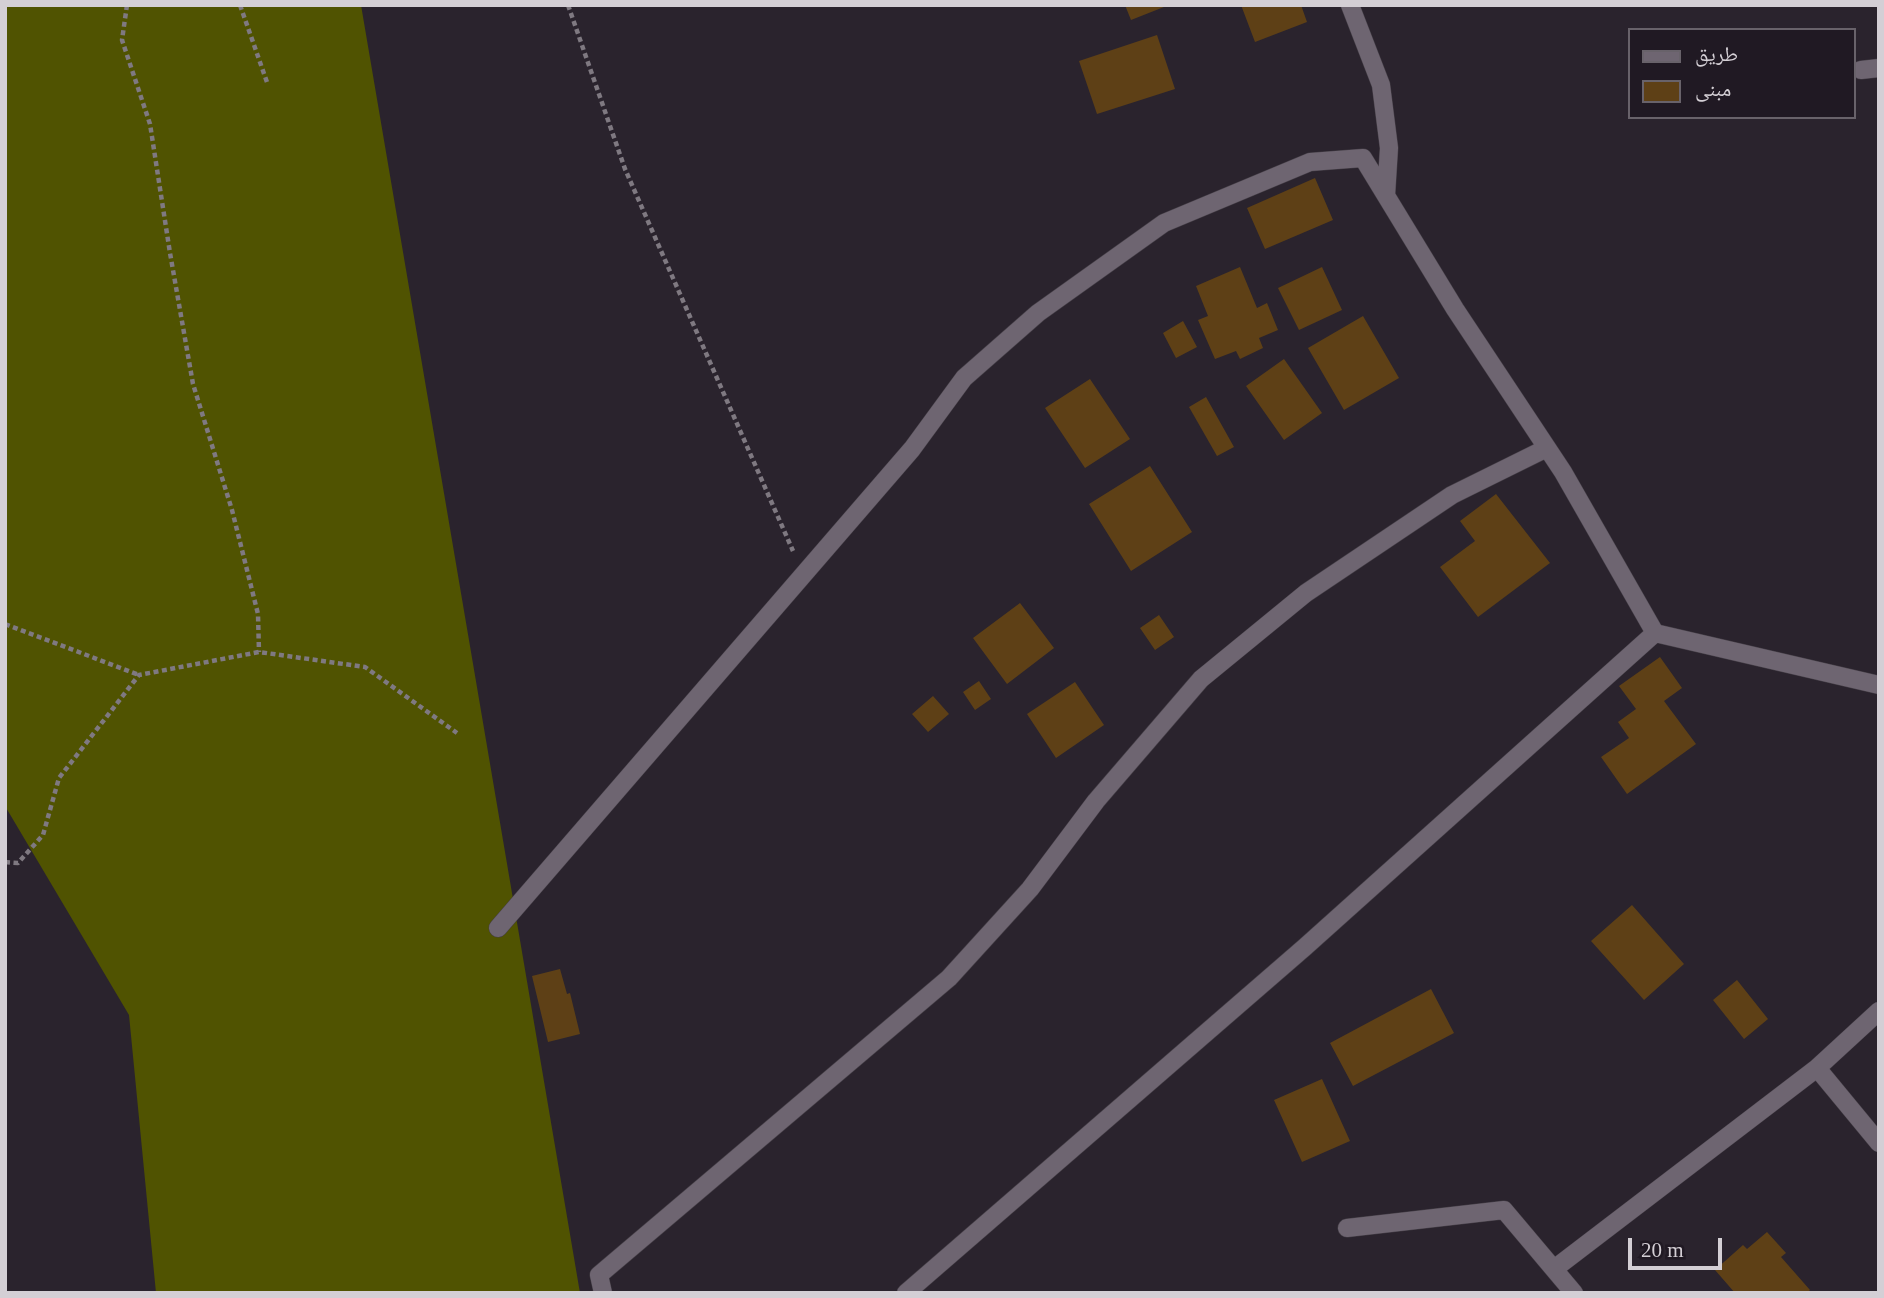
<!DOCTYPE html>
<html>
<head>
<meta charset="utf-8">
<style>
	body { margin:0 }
	#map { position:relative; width:1884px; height:1298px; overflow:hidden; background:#2a232d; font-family:"Times New Roman","Noto Naskh Arabic",serif }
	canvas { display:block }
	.frame { position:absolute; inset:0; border:7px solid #d4cfd5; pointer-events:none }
	.legend { position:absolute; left:1628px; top:28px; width:228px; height:91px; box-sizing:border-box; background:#201923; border:2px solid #68626a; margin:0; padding:9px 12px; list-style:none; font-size:21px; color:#d4cfd5 }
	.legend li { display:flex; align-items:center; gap:14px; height:35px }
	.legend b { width:35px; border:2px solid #68626a }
	.scale { position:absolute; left:1628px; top:1238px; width:94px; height:32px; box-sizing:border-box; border:4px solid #d4cfd5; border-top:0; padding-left:9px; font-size:21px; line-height:24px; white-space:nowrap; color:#d4cfd5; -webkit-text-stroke:5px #201923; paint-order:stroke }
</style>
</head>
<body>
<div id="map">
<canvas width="1884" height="1298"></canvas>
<div class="frame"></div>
<ul class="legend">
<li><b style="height:9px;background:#6e6571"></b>طريق</li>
<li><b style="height:19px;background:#5e4016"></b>مبنى</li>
</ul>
<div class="scale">20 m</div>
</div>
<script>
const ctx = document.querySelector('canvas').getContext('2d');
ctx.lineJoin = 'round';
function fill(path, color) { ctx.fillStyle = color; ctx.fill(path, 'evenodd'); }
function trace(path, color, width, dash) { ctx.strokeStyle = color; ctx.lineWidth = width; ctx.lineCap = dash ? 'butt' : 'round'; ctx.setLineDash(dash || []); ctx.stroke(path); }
fill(new Path2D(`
	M5,5H361L580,1293H156L129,1015L5,806Z`), '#505301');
fill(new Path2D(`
	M1125,5H1169L1131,20Z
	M1241,5H1301L1307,22L1255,42Z
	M1157,35L1175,89L1097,114L1079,61Z
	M1315,178L1333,220L1265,249L1247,208Z
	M1240,267L1257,308L1267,303L1278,330L1259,338L1263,348L1240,359L1236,351L1215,359L1198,320L1208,316L1196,286Z
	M1322,267L1342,310L1299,330L1278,288Z
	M1363,316L1399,378L1344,410L1308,348Z
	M1183,321L1197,347L1176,358L1163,333Z
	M1284,359L1322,413L1284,440L1246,386Z
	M1090,379L1130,439L1085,468L1045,408Z
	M1206,397L1234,447L1217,456L1189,407Z
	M1150,466L1192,532L1131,571L1089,504Z
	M1496,494L1550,563L1478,617L1440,567L1475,541L1460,521Z
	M1020,603L1054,648L1007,684L973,638Z
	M1159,615L1174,637L1155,650L1140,628Z
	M1660,657L1682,688L1664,701L1696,744L1627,794L1601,757L1629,738L1618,722L1636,709L1619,686Z
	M979,681L991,699L975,710L963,692Z
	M1075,682L1104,725L1056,758L1027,714Z
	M933,696L949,714L928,732L912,714Z
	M1632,905L1684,964L1644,1000L1591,941Z
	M560,969L567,994L570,993L580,1034L548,1042L532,976Z
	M1737,980L1768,1019L1744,1039L1713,1000Z
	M1431,989L1454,1033L1353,1086L1330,1043Z
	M1322,1079L1350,1141L1302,1162L1274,1100Z
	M1767,1232L1786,1253L1781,1257L1810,1290L1807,1293H1735L1715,1270L1743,1245L1747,1249Z`), '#5e4016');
const minor = new Path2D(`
	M1350,5L1381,85L1389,148L1386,196
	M1861,70L1879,68
	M498,928L912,449L964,378L1038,313L1164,223L1310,162L1363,158L1455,309L1563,472L1655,633L1879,685
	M1817,1068L1879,1143
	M1347,1228L1504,1210L1574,1293
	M1554,1269L1817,1068L1879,1011
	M603,1293L599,1275L949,978L1030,889L1096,801L1201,679L1306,593L1452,495L1547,448
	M906,1293L1305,947L1655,633`);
trace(minor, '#453f47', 19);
trace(new Path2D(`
	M127,5L122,40L150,124L170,253L193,384L232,510L258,614L259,652
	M240,5L268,85
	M568,5L625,169L793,551
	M5,624L139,675
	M5,862L18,863L43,835L59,778L139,675L259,652L365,667L457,733`), '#7f7981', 4.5, [5, 3.5]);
trace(minor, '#6e6571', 18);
</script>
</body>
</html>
